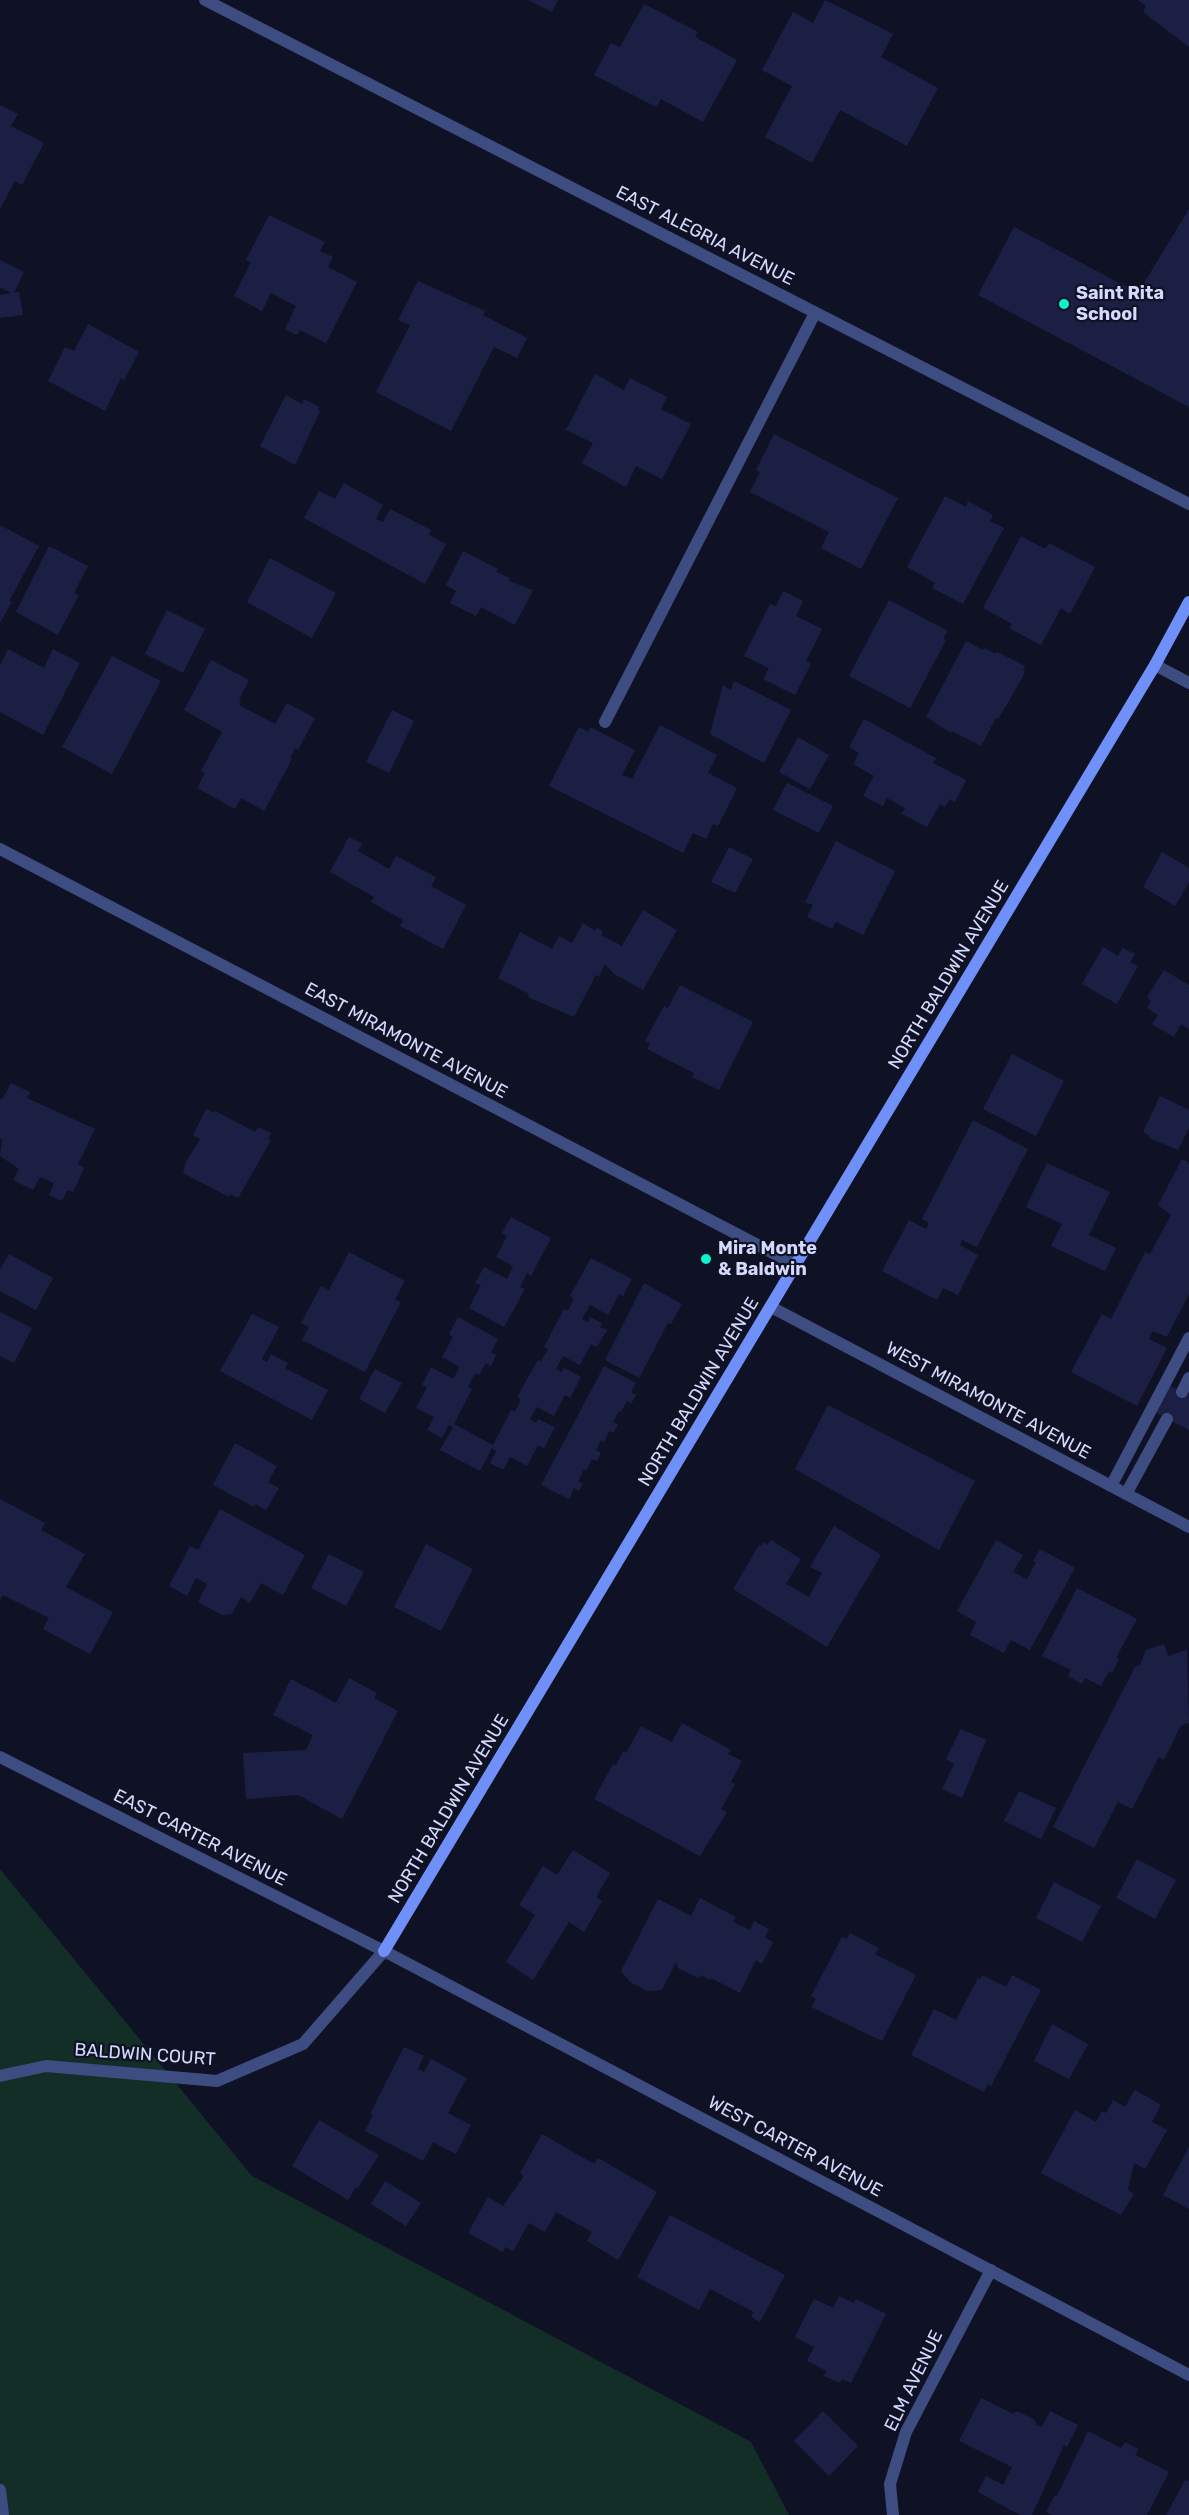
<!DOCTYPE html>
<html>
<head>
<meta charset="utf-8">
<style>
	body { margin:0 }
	canvas { display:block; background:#0f1124 }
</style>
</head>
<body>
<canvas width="1189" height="2515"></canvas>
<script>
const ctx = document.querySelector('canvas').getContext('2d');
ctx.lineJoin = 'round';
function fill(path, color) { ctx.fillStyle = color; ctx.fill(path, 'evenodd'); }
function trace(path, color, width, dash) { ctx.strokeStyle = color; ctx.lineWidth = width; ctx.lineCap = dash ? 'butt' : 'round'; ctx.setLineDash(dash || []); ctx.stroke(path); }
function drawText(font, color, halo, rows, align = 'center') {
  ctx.font = font + ' Rubik,sans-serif'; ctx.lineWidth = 4.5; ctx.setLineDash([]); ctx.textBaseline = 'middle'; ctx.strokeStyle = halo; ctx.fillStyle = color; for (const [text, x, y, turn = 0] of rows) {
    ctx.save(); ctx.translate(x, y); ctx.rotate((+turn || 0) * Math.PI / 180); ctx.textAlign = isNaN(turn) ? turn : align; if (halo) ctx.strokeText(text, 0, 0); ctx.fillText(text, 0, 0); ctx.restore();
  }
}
fill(new Path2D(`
	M0,1869L252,2176L751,2442L789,2515H0Z`), '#132e26');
fill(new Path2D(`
	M528,0H558L552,12Z
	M825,0L893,34L881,57L938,88L907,146L840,110L812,163L765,137L792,86L762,70L793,12L813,23Z
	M1138,0H1189V47L1143,12L1146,6Z
	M644,4L698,32L695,37L737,60L703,122L661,99L656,107L594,75L611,43L620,47Z
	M0,105L18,114L11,126L44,143L22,185L15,181L0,209Z
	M1189,209V407L978,295L1014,227L1138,293Z
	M269,215L325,242L320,251L333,257L328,267L357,282L326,343L300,330L297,335L285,329L296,306L271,293L262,311L234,296L251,262L246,260Z
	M0,260L24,272L14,293L19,292L23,315L0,318V295L11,293L0,287Z
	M418,281L485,311L483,315L527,338L517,358L494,347L451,431L376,392L410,325L398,320Z
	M88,324L139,352L124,380L121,378L105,411L48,381L65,347L74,351Z
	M595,374L624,390L630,378L667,397L661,409L691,424L662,479L636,466L626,487L582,463L593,443L566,430Z
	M286,395L302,404L304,399L319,407L317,410L320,411L295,465L260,446Z
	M774,434L898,498L861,569L821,548L829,532L750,492L760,472L756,470Z
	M344,483L383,505L376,519L383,522L390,509L431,530L429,535L446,544L425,584L304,518L319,491L335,499Z
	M945,496L966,507L968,501L993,515L990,521L1004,528L963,604L932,588L935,583L907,567Z
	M0,525L39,546L9,601L12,602L0,623Z
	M1021,536L1045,549L1049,543L1095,567L1070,614L1061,608L1041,645L1009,628L1012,624L983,608Z
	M49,546L88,566L74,593L79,595L58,635L16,612Z
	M463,551L498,569L496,572L510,578L509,581L533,590L515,625L481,607L476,616L450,603L456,591L446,585Z
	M270,558L336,593L312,638L247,602Z
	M783,591L803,601L796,616L822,629L806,661L811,664L795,695L763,679L769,668L744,656L770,604L776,606Z
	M889,600L948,631L943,639L946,640L910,708L849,676Z
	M167,610L205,629L183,673L145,654Z
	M966,641L983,650L984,648L996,654L997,652L1025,666L1023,670L1025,672L1013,694L998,719L996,718L981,746L952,731L951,733L926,717Z
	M8,649L44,668L53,649L80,663L43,735L0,712V666Z
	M112,656L161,681L112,774L62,747Z
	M211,660L249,680L239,699L241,701L239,705L275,724L287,703L315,718L298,750L295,748L290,758L292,759L264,811L241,798L235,809L197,788L205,773L201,771L222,732L184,710Z
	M734,681L791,710L764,763L710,734L723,685L731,690Z
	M392,710L414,721L389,773L366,762Z
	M864,719L936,758L933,763L966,780L955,802L950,799L945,807L940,804L927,827L902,814L905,808L887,798L883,806L863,796L874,776L853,764L859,753L849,747Z
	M660,725L717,755L708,773L737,788L718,826L713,824L706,839L693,833L683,853L549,786L579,727L588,732L590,727L635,750L622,775L632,779Z
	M798,737L829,755L810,789L779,772Z
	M787,783L833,806L819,833L773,810Z
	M349,837L362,844L358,851L389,869L396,856L436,877L431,886L466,905L443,949L400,926L403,920L371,902L374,897L330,872Z
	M836,841L895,871L863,935L836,922L832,929L807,917L813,905L805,902Z
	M729,847L753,859L735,893L711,882Z
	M1162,852L1189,868V882L1175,906L1143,887Z
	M643,910L677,930L643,990L614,974L605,964L599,977L596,975L574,1017L528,997L529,994L498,978L520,932L552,949L559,936L572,943L583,923L595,931L597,928L603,931L601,935L622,946Z
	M1103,947L1118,956L1122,948L1135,954L1130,962L1138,966L1117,1004L1082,984Z
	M1164,970L1189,985V1029L1181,1024L1174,1037L1152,1024L1158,1015L1147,1008L1151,1001L1147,997Z
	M680,985L753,1022L719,1090L692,1077L694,1073L647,1049L650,1043L645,1041L664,1006L668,1008Z
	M1012,1054L1064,1081L1036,1136L983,1109Z
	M11,1083L30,1092L27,1098L95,1129L78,1164L84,1168L73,1192L67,1190L62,1201L49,1195L54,1183L40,1177L33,1190L13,1180L19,1169L0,1156L2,1140L0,1138V1099L2,1100Z
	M1160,1096L1189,1110V1128L1178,1150L1149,1138L1150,1136L1143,1132Z
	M206,1109L214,1113L215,1111L255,1132L258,1127L271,1133L268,1139L271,1140L238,1198L230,1194L229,1197L183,1173L186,1162L200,1139L193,1135Z
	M973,1120L1028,1149L977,1247L962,1240L960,1245L978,1255L958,1295L943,1288L937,1300L882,1271L909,1220L926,1229L929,1223L922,1219Z
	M1182,1159L1189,1163V1294L1167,1337L1153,1331L1149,1339L1167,1348L1137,1406L1071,1372L1102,1314L1111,1319L1145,1252L1150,1254L1171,1215L1158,1205Z
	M1047,1163L1110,1192L1089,1235L1116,1248L1105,1271L1051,1246L1062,1224L1026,1207Z
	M511,1217L551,1238L531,1276L527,1273L520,1287L525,1289L504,1327L469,1308L481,1285L475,1283L484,1267L507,1279L513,1266L496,1257L507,1236L502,1233Z
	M349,1252L405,1281L395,1299L401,1302L365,1372L302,1340L309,1327L301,1323L321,1286L329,1290Z
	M9,1254L53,1278L36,1310L0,1291V1270Z
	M591,1258L632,1279L623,1296L619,1294L608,1315L590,1305L582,1319L588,1322L590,1317L602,1323L600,1327L607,1330L597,1347L591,1344L580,1365L563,1356L556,1369L562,1372L564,1368L581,1377L570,1398L565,1395L554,1416L537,1407L530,1419L536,1423L538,1419L555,1427L544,1448L538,1445L527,1466L510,1457L503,1470L490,1463L496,1451L492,1448L480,1471L440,1450L453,1427L449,1425L442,1438L427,1430L434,1417L416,1408L427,1387L422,1385L431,1367L453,1379L460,1367L442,1357L453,1337L449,1334L458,1317L498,1339L491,1352L496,1355L491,1366L486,1363L479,1375L475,1373L468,1387L472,1389L454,1424L493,1445L511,1410L515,1412L521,1399L517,1397L538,1360L541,1361L548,1349L544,1347L564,1309L568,1311L574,1299L570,1296Z
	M644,1283L682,1304L671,1324L668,1323L639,1378L605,1360Z
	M0,1312L32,1328L14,1363L0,1356Z
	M252,1314L279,1327L262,1359L267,1362L271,1354L288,1363L285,1368L328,1390L312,1420L220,1371Z
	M604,1366L636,1383L631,1392L636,1395L631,1404L627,1401L621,1412L619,1411L613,1422L618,1424L614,1433L609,1431L604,1442L601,1440L596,1450L601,1453L597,1461L592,1459L586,1471L584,1469L578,1481L583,1484L579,1491L574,1488L569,1499L541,1485Z
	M375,1369L402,1383L385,1413L359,1399Z
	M1170,1386L1189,1395V1430L1155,1412Z
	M828,1405L975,1481L939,1550L795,1469Z
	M235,1443L277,1466L268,1482L279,1488L266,1510L256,1504L254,1507L213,1485Z
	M0,1499L45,1523L41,1530L85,1554L66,1587L113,1612L90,1654L43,1629L49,1618L3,1595L0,1600Z
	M220,1509L305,1555L283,1595L261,1583L250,1603L241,1597L232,1614L222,1615L198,1602L207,1584L196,1578L187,1596L169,1586L190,1546L198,1550Z
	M834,1526L881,1555L827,1647L733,1589L759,1545L761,1546L763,1542L767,1545L771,1540L801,1559L786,1584L809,1597L822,1573L810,1567Z
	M996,1540L1023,1555L1013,1572L1027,1579L1036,1562L1033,1561L1040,1549L1075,1568L1030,1650L1011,1640L1004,1653L970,1635L976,1622L957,1611Z
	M426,1544L473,1569L441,1631L394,1607Z
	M329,1554L364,1572L346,1606L311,1588Z
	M1077,1588L1137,1619L1116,1658L1119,1659L1112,1673L1109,1671L1101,1686L1085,1678L1082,1684L1068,1676L1071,1670L1042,1656Z
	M1164,1644L1168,1656L1187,1650L1189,1723L1181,1725L1164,1760L1159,1757L1132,1809L1118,1802L1094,1848L1053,1827L1135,1667L1140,1665L1146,1650Z
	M349,1678L377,1693L374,1698L398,1711L342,1819L298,1795L246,1799L243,1753L306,1750L313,1735L273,1715L291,1679L336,1703Z
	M682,1723L731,1750L728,1754L742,1761L731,1782L735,1784L721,1809L727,1812L700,1856L594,1799L613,1764L616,1765L623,1751L626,1753L641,1726L672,1742Z
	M961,1729L986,1740L962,1798L942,1789L954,1764L946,1759Z
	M1019,1791L1056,1808L1041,1839L1004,1821Z
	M573,1850L610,1873L596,1897L602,1901L584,1932L569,1922L533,1980L506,1962L535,1915L519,1905L543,1866L557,1875Z
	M1137,1859L1176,1880L1155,1919L1116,1898Z
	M1054,1882L1101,1906L1082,1942L1036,1918Z
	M700,1898L736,1917L733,1922L750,1930L754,1921L769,1929L765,1938L773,1942L762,1964L756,1960L740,1993L711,1978L710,1980L701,1975L698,1978L678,1968L676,1962L662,1990L647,1991L630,1982L621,1971L658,1899L691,1916Z
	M850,1933L879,1948L875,1954L916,1975L882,2041L811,2007L816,1999L811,1996L842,1937L847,1939Z
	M982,1975L1006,1987L1012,1975L1041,1990L991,2086L988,2084L984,2092L911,2055L934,2009L956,2020L978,1978L980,1979Z
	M1052,2024L1088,2044L1069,2079L1034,2061Z
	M404,2047L424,2056L418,2069L424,2072L431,2059L467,2078L448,2113L471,2125L456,2154L433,2142L423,2161L365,2131L373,2115L370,2114Z
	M1135,2090L1161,2105L1152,2122L1167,2130L1145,2169L1134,2163L1128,2190L1134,2194L1121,2215L1041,2173L1075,2110L1096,2122L1102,2111L1106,2113L1113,2100L1125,2107Z
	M319,2120L379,2155L358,2188L356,2187L348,2200L292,2166Z
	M542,2134L594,2164L598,2158L657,2192L618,2260L587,2241L592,2232L556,2212L545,2232L529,2223L513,2251L505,2247L503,2252L468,2233L488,2197L503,2206L524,2176L520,2173Z
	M1189,2147V2209L1163,2195Z
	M385,2181L421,2203L406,2226L371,2204Z
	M670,2215L785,2275L760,2322L751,2317L754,2312L710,2289L699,2310L637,2277Z
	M839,2296L854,2303L856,2299L886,2314L851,2383L842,2379L840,2383L824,2376L827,2371L807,2361L814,2347L795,2337L814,2299L833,2308Z
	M981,2398L1013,2414L1017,2411L1035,2420L1036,2425L1042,2427L1050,2411L1078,2425L1067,2447L1064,2445L1032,2515H1020L978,2492L986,2476L1003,2485L1012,2467L959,2441Z
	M823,2411L858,2446L829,2476L794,2441Z
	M1088,2431L1121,2448L1125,2442L1138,2449L1135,2455L1169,2472L1147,2515H1052L1046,2512L1055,2495L1057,2496Z
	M1185,2480L1189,2481V2515H1166Z`), '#1c1f44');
trace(new Path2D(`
	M605,722L815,313
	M1182,1392L1189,1378
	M1111,1486L1189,1338
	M1126,1494L1167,1419`), '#3d4c81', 12);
trace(new Path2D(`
	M205,0L1189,504
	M1155,665L1189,683
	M0,849L796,1265
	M771,1307L1189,1527
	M0,1757L384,1951L1189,2375
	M0,2076L46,2066L217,2081L303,2044L384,1951
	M0,2490L3,2515
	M893,2515L890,2484L906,2432L991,2270`), '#3d4c81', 12);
trace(new Path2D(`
	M384,1951L1155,665L1189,602`), '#7090f9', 12);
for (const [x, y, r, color] of [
	[1064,304,6,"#0af3cd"],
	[706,1259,6,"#0af3cd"]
]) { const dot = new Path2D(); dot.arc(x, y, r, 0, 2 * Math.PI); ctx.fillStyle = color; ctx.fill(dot); trace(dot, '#0f1124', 2); }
drawText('18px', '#d4dafd', '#0f1124', [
	["EAST ALEGRIA AVENUE",705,236,27],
	["NORTH BALDWIN AVENUE",949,975,-59],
	["EAST MIRAMONTE AVENUE",406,1041,28],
	["NORTH BALDWIN AVENUE",699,1392,-59],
	["WEST MIRAMONTE AVENUE",988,1401,28],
	["NORTH BALDWIN AVENUE",449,1809,-59],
	["EAST CARTER AVENUE",200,1838,27],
	["BALDWIN COURT",145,2055,4],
	["WEST CARTER AVENUE",795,2147,28],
	["ELM AVENUE",914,2381,-64]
]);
drawText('bold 18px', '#d4dafd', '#0f1124', [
	["Saint Rita",1076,294],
	["School",1076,315],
	["Mira Monte",718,1249],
	["& Baldwin",718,1270]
], 'left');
</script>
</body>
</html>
